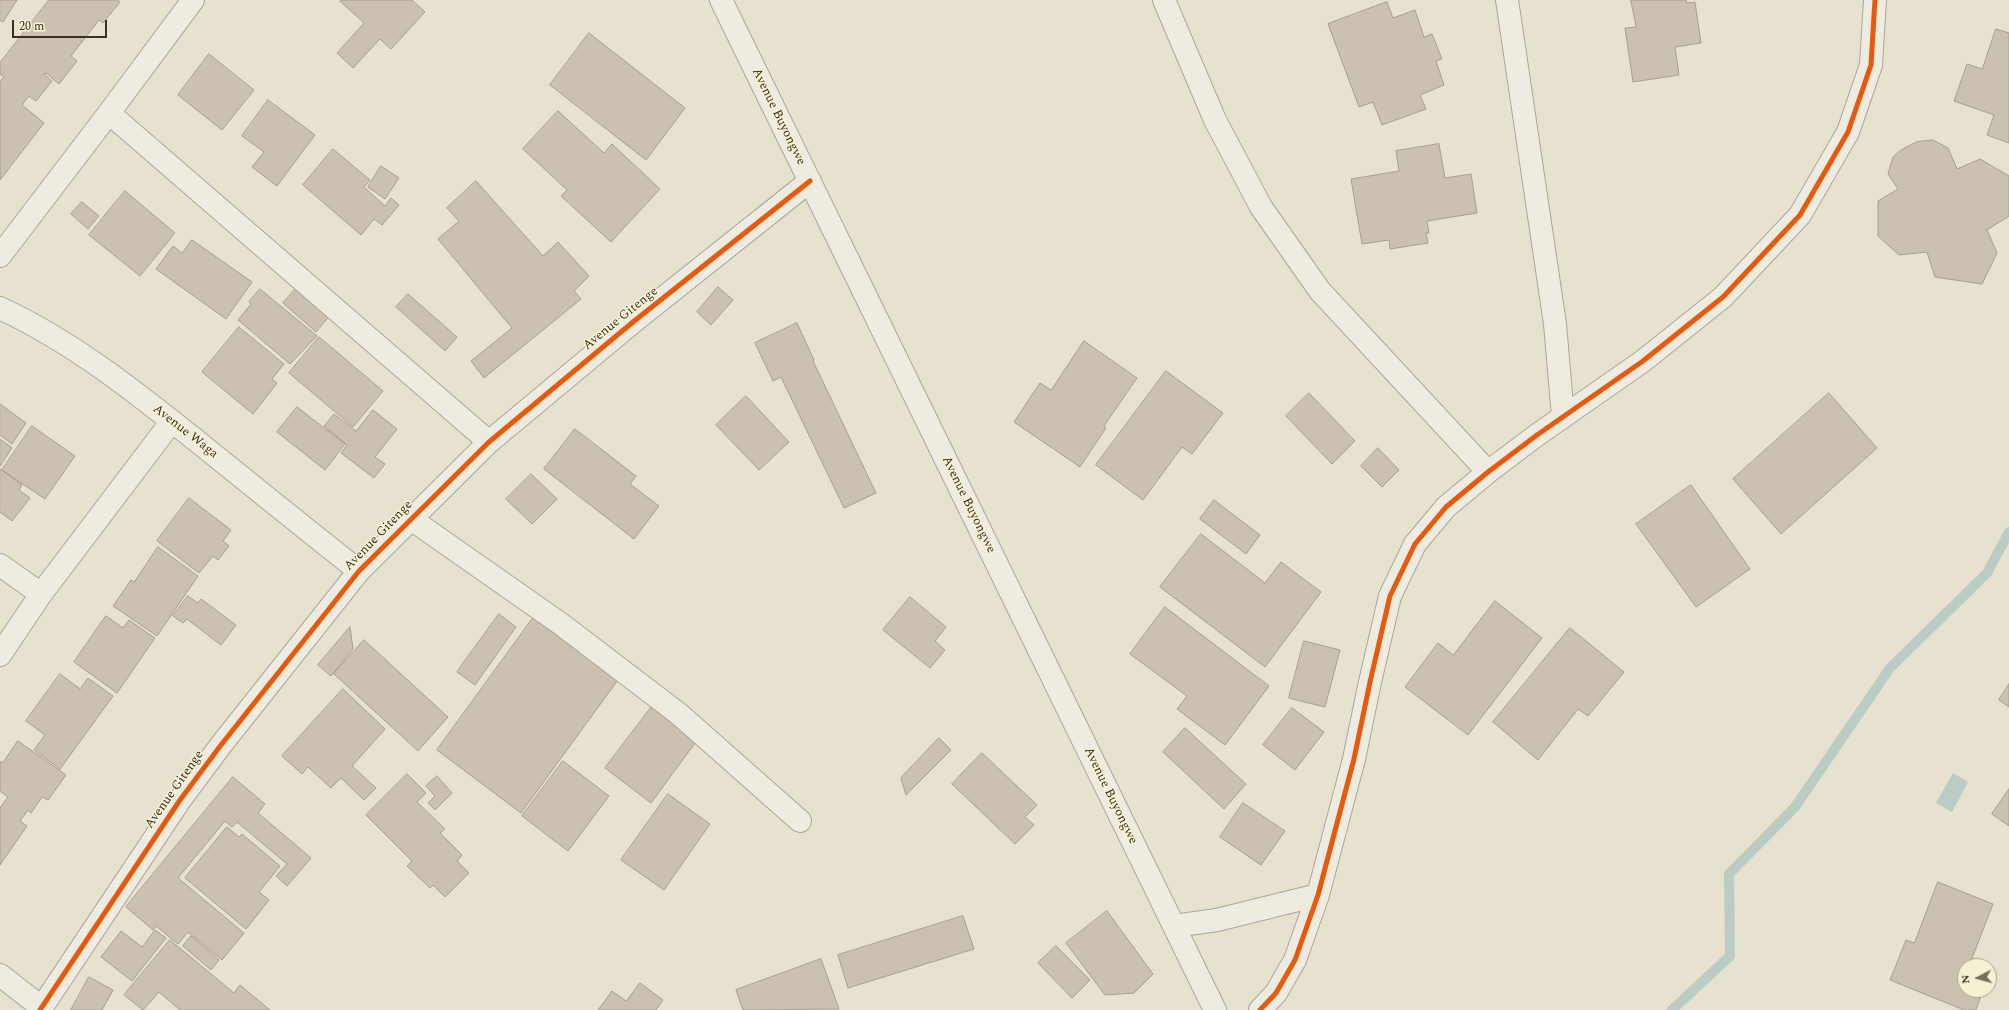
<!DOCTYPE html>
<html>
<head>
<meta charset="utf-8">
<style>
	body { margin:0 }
	#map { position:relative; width:2009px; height:1010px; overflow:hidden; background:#e6e2cf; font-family:Spectral,serif }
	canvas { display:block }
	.north { position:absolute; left:1957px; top:958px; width:40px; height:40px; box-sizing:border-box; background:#f6f1d5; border:1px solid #aba48c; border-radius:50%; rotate:264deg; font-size:11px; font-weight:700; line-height:16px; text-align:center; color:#3b301f }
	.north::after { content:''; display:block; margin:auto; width:14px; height:18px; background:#776e5d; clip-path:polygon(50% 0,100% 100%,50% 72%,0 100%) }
	.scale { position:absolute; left:12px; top:20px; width:95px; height:18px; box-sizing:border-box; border:2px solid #3b301f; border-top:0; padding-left:5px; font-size:12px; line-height:14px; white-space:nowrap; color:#3b301f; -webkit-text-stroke:3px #f6f1d5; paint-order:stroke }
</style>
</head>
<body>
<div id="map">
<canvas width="2009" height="1010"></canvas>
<div class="north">N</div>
<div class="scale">20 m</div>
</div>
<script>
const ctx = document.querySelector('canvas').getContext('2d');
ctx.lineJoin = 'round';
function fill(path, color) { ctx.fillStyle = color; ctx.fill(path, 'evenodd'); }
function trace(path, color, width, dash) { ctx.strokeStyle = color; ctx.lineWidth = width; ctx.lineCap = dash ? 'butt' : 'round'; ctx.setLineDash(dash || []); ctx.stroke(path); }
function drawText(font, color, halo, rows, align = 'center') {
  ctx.font = font + ' Spectral,serif'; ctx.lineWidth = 3; ctx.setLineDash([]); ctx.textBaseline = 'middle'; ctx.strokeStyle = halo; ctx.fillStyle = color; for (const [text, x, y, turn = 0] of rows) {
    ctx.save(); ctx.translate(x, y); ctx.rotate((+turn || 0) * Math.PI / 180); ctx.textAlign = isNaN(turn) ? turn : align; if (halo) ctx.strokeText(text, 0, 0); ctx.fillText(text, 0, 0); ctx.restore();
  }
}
fill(new Path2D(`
	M1953,773L1968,782L1952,812L1936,803Z`), '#baccc3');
trace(new Path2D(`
	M1672,1010L1730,956L1729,874L1795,807L1890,668L1987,573L2009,532`), '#baccc3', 10);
const building = new Path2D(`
	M0,0H17L3,22L0,20Z
	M49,0H117L120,2L103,23L99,20L71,56L77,61L59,84L46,73L44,74L52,81L36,101L29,96L22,105L44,123L0,180V81L4,77L0,74V63Z
	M341,0H412L425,12L391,49L380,39L353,68L337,53L364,23L340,1Z
	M1631,0H1686L1687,3L1695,2L1701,43L1675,47L1679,75L1633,82L1625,28L1636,27Z
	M1387,2L1393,18L1415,10L1424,37L1432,34L1442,59L1436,61L1444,85L1420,95L1426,109L1382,125L1373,102L1359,107L1328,24Z
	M1996,29L2009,33V143L1987,135L1994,115L1954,101L1967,64L1982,69Z
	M589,33L685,108L646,160L550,85Z
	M209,54L254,90L222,130L178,95Z
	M268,100L315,135L277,186L252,167L264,152L242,136Z
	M558,111L604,153L612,144L660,189L611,242L561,196L567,190L523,149Z
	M1933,140L1948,148L1957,169L1980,159L2009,176V216L1987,230L1997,253L1982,284L1935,277L1927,252L1899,255L1878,236V201L1898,189L1888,174L1893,157L1901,150L1916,142Z
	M1439,144L1445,178L1471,174L1477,213L1427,221L1429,233H1426L1428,243L1390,249L1389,240L1362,244L1351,179L1399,171L1396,151Z
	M333,149L370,180L364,187L385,206L391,198L399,205L382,225L374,219L361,235L303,185Z
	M381,166L399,178L385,199L368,187Z
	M476,181L543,256L558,242L589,276L574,291L581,299L484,378L471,361L512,328L438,239L459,221L447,208Z
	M125,191L175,233L140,276L89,235Z
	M82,202L99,216L88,229L71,214Z
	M192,240L252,282L226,319L156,269L173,246L182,253Z
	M298,286L330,315L316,332L283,303Z
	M718,287L733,300L711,325L697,312Z
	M260,289L317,336L290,364L238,320L251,304L249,302Z
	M408,294L457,337L445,351L396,307Z
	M797,323L814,360L813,361L876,493L844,508L781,377L773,381L755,343Z
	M239,327L284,364L272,379L277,383L253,414L202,372Z
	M319,337L383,391L353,427L289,373Z
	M1084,341L1137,378L1104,426L1106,428L1080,467L1014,422L1040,383L1051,390Z
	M1166,371L1223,413L1192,454L1182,447L1143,500L1096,465Z
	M1309,393L1355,441L1332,464L1286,416Z
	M1829,393L1877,448L1781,534L1733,479Z
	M746,396L789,442L759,470L716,425Z
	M0,404L26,423L12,444L0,435Z
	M297,407L345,444L325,470L277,432Z
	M373,410L397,429L375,457L385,464L374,478L341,453L347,445L324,426L334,414L356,431Z
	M32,426L75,456L45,499L2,470Z
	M575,429L636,476L630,484L659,506L634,539L544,469Z
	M0,439L12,448L0,466Z
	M1378,448L1399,470L1382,487L1361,466Z
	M0,469L22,485L19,490L30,498L12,521L0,512Z
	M531,474L557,499L532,524L506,499Z
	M1691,485L1750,569L1696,607L1636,524Z
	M189,498L231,530L223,541L229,546L218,560L213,556L199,573L157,541Z
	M1214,500L1260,535L1246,554L1200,519Z
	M1201,534L1265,583L1281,562L1321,592L1265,667L1160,587Z
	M158,547L198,576L157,636L113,606L131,580L134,582Z
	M188,596L198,603L201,599L236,625L221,645L187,619L183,623L173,616Z
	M910,597L946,627L935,641L945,650L930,668L883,630Z
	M1495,601L1542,638L1468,735L1405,687L1438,643L1453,655Z
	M1165,607L1269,686L1225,745L1177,709L1187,696L1130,654Z
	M499,614L516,627L475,685L457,672Z
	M106,616L123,628L129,620L155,638L117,693L74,662Z
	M533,618L618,680L521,813L437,750Z
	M350,627L353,649L331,676L318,665Z
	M1570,628L1624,672L1588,716L1578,709L1538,760L1493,722Z
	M364,640L448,717L418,751L334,674Z
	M1304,641L1340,650L1325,707L1289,698Z
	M60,674L80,689L88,678L113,696L60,769L34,750L45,735L26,721Z
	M2009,684V707L1999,700Z
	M343,689L385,729L352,766L376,788L364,800L341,778L331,788L308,767L302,774L282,756Z
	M653,705L698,739L651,803L605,768Z
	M1292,708L1324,732L1295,770L1263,745Z
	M1185,728L1246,784L1224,809L1163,752Z
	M939,738L951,750L906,795L901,778Z
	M18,741L66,775L48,800L42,797L31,813L28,810L20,821L27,826L0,865V808L8,797L0,791V762H3Z
	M982,753L1037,805L1025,817L1034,825L1015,844L952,784Z
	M563,761L609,796L568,851L522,816Z
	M407,774L426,793L417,802L445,829L440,833L462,855L457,861L469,873L445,897L433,885L430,888L407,866L412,861L366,815Z
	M437,776L452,793L435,810L428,803L435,796L426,786Z
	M233,777L265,804L258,813L311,858L287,886L276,876L287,864L237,822L232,827L225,821L178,878L244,933L222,960L188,932L178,944L156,926L153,930L126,907Z
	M2009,789V826L1992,814Z
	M668,794L710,824L664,890L621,860Z
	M1243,803L1285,831L1261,865L1220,837Z
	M227,827L239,837L242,834L280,866L259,892L269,900L246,929L185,878Z
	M1938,882L1993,904L1969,966H1965V990H1983L1976,1010H1964L1890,980L1906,940L1914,943Z
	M1107,911L1153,974L1134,993L1105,995L1066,943Z
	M963,916L974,949L848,988L838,955Z
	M155,930L166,938L132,981L101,957L121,931L142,947Z
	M191,936L219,960L211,970L183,946Z
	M170,940L234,993L240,985L270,1010H180L159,992L143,1010L124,995Z
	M1056,946L1090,980L1072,998L1038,963Z
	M821,959L839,1009L743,1010L736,990Z
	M89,977L113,990L102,1010H71Z
	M640,983L663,1000L656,1010H598L612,991L626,1001Z`);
fill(building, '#cac1b0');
trace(building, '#a79e8e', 1);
const street = new Path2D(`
	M721,0L1215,1010
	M1164,0L1215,120L1261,207L1320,291L1488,472
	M1507,0L1555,324L1563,417
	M109,113L489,442
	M0,256L109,113L193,0
	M0,308C75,343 138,394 203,446C255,488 307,530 359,571
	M411,519L561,624L679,714L800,821
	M0,565L41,594
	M0,655L41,594L172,421
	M1174,926L1217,920L1318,895
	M0,975L41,1007
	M40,1010L180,800L221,745L359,571L489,442L633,322L810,181
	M1260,1010L1276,993L1295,960L1318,895L1354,759L1370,682L1390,596L1415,544L1446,507L1488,472L1537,435L1643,361L1723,297L1800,215L1848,132L1871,65L1875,0`);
trace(street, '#aba798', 24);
trace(street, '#eeebe1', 22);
trace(new Path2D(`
	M40,1010L180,800L221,745L359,571L489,442L633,322L810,181
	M1260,1010L1276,993L1295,960L1318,895L1354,759L1370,682L1390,596L1415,544L1446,507L1488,472L1537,435L1643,361L1723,297L1800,215L1848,132L1871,65L1875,0`), '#e8590c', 5);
drawText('13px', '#3b301f', '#f6f1d5', [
	["Avenue Buyongwe",778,117,64],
	["Avenue Gitenge",621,319,-39],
	["Avenue Waga",185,432,38],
	["Avenue Buyongwe",968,505,64],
	["Avenue Gitenge",379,536,-46],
	["Avenue Gitenge",175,790,-55],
	["Avenue Buyongwe",1110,796,64]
]);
</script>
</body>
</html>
